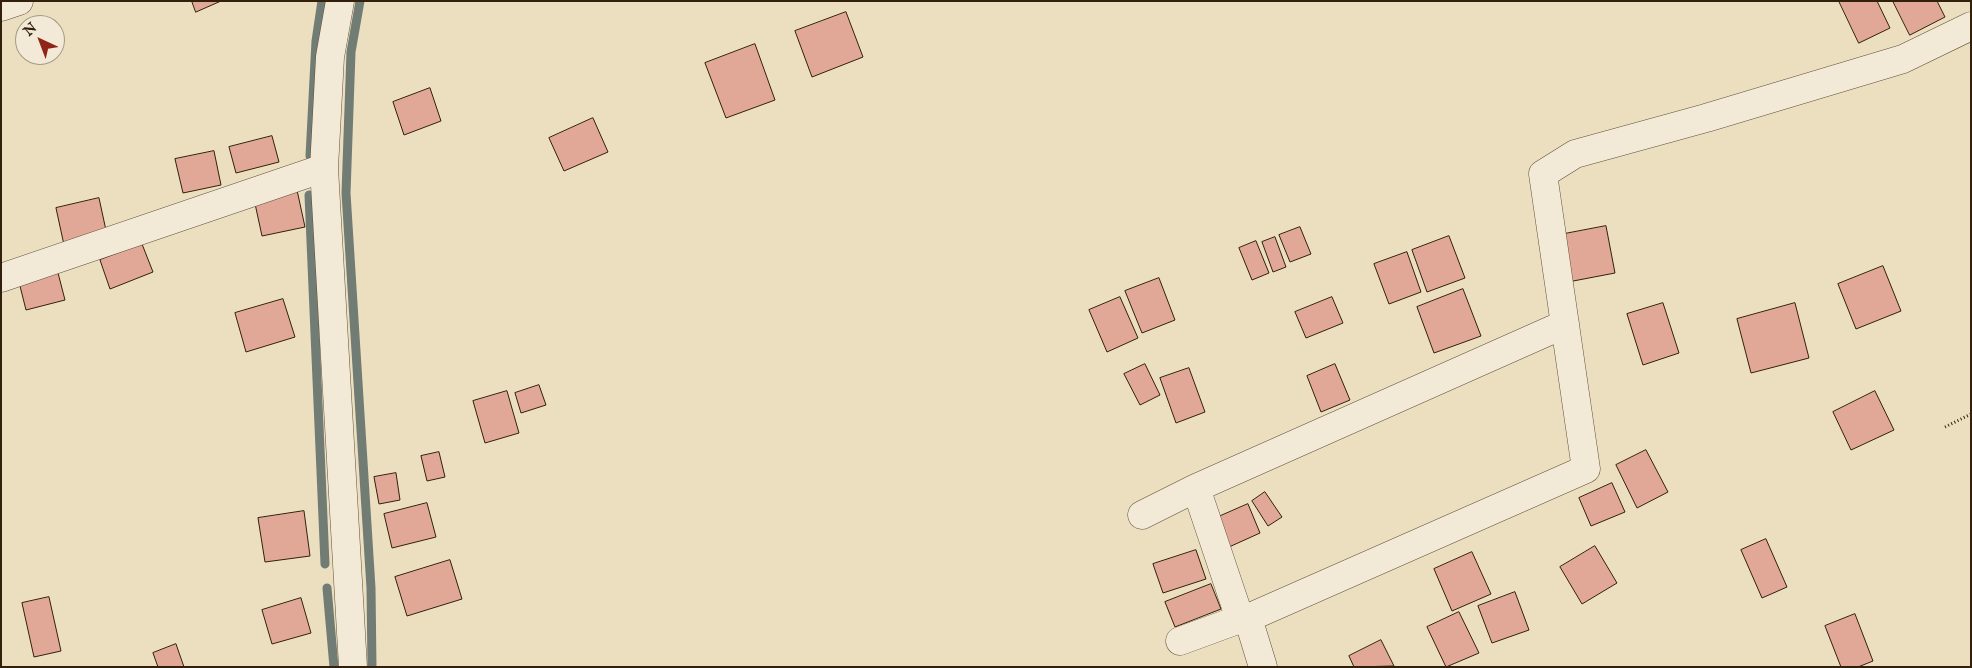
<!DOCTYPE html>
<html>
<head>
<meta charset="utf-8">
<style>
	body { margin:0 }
	#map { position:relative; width:1972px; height:668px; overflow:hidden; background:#ebdfc0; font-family:"IM FELL English",serif }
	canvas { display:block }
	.frame { position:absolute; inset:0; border:2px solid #321f0c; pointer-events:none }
	.north { position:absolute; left:15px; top:15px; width:50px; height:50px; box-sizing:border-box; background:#f2ead6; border:1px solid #a59985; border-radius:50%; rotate:317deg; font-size:14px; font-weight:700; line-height:20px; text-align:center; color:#321f0c }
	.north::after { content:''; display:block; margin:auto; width:18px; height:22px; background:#8f2418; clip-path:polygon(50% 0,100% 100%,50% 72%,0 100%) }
</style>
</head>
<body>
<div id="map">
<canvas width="1972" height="668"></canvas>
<div class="frame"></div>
<div class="north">N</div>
</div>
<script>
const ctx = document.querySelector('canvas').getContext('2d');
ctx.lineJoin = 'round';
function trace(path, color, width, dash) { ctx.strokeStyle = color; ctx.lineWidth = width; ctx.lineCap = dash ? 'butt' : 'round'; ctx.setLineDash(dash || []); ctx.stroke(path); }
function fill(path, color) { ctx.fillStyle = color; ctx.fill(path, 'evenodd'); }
trace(new Path2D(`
	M360,1L351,52L346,193L371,588L372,667
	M310,156L316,41L322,1
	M309,195L325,564
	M327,588L334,667`), '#717c75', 9);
const building = new Path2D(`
	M192,1H221L196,12Z
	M1839,1H1877L1890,28L1859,43Z
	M1893,1H1937L1945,17L1910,35Z
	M846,12L863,57L812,77L795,31Z
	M755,44L775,100L726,118L705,63Z
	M430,88L441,121L404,135L393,102Z
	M593,118L608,152L564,171L549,138Z
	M272,136L279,162L236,173L229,147Z
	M214,151L221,185L183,193L175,159Z
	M297,190L305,227L262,236L254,199Z
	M99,198L107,235L64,245L56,208Z
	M1606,226L1615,273L1568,282L1559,235Z
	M1300,227L1311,254L1290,262L1279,235Z
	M1449,236L1465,278L1427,292L1412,250Z
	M1275,237L1286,267L1273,272L1262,242Z
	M1256,241L1269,273L1252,280L1239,248Z
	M142,244L153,272L110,289L100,260Z
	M1407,252L1421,292L1389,304L1374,264Z
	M1883,266L1901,311L1856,329L1838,284Z
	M57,269L65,300L26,310L18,278Z
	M1159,278L1175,320L1142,333L1125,291Z
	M1463,289L1481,336L1434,353L1417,307Z
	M1120,297L1138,338L1107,352L1089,310Z
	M1332,297L1343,323L1306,338L1295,312Z
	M283,299L295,337L246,352L235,313Z
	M1663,303L1679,353L1643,365L1627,314Z
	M1795,303L1809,358L1751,373L1737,319Z
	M1145,364L1160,395L1140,405L1124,374Z
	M1335,364L1350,400L1321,412L1307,376Z
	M1189,368L1205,412L1176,423L1160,378Z
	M539,385L546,405L521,413L515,393Z
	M507,391L519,433L485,443L473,401Z
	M1875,391L1894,430L1851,450L1833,412Z
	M1646,450L1668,492L1637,508L1616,465Z
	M439,452L445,477L427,481L421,456Z
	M396,473L400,500L379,504L374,477Z
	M1612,483L1625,512L1591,526L1579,498Z
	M1265,492L1282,517L1268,526L1252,501Z
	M427,503L436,537L392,548L384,514Z
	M1248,504L1260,533L1229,547L1216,518Z
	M304,511L310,556L265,562L258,518Z
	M1766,539L1787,587L1762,598L1741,550Z
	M1595,546L1617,583L1582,604L1560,567Z
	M1196,550L1206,579L1163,593L1153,564Z
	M1472,552L1491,594L1452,611L1434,569Z
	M450,560L462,599L407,616L395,577Z
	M1211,584L1221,609L1175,627L1165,602Z
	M1515,592L1529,630L1492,643L1478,606Z
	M49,597L61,651L34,657L22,603Z
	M301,598L311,633L272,644L262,610Z
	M1459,612L1479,653L1446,667L1427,627Z
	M1855,614L1873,661L1858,667H1841L1825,626Z
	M1381,640L1394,666L1354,667L1349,656Z
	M176,644L184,667H158L153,653Z`);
fill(building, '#e2a897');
trace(building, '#321f0c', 1);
const minor = new Path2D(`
	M340,1L330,57L324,168L353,667
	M1,7L19,1
	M1,278L324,168
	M1565,324L1196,488L1240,619L1248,618L1586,469L1543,174L1575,154L1706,118L1903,59L1971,26
	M1142,515L1196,488
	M1248,618L1263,667
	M1180,641L1240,619`);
trace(minor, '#604f39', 29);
trace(new Path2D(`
	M1945,427L1971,414`), '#321f0c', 3, [1, 2.5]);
trace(minor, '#f2ead6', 28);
</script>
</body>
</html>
